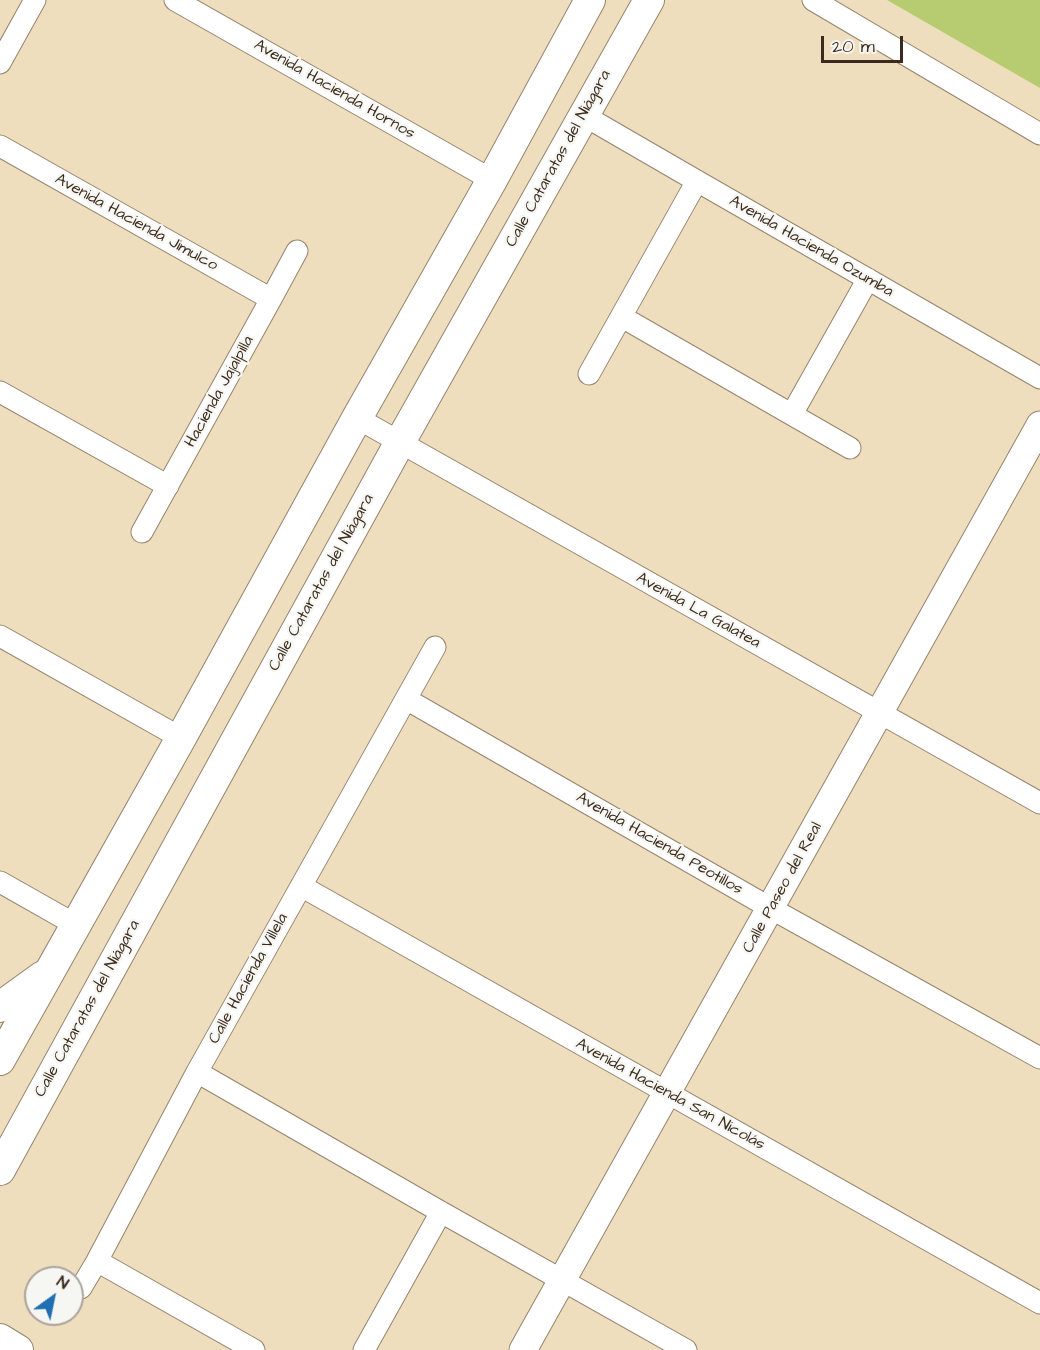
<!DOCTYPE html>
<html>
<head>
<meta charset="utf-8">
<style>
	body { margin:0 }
	#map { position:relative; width:1040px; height:1350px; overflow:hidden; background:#efdebd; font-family:"Architects Daughter",sans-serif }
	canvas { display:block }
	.north { position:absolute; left:24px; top:1266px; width:60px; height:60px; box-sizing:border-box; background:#f6f6f2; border:2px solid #aba49d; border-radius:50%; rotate:33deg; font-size:16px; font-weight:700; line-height:24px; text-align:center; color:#3b2a1e }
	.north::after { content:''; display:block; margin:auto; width:21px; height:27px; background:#1f6fb2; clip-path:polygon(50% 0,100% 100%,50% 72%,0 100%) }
	.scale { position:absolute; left:821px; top:36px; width:82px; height:27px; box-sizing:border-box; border:3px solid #3b2a1e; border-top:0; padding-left:8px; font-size:18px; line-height:21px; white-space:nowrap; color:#3b2a1e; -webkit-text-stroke:4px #f6f6f2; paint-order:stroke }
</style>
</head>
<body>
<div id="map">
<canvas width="1040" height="1350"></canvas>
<div class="north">N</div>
<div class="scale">20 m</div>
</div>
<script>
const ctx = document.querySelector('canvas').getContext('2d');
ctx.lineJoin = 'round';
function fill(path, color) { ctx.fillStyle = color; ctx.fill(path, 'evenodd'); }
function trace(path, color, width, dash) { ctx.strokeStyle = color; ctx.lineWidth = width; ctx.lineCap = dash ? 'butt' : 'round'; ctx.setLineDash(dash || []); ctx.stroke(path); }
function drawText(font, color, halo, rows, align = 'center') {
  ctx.font = font + ' "Architects Daughter",sans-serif'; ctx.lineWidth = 4.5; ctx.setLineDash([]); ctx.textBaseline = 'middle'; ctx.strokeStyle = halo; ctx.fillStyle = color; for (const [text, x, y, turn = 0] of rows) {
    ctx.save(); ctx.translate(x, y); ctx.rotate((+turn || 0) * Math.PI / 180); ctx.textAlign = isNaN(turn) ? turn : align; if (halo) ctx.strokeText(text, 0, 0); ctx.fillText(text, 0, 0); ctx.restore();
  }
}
fill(new Path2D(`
	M887,0H1040V88Z`), '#b7cc70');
const minor = new Path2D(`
	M175,0L492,180
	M813,0L1040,134
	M0,63L35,0
	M583,115L697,181L1040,378
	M0,146L271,299
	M622,317L850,448
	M589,374L697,181
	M0,392L168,486
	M792,414L868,279
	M357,418L1040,803
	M142,532L271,299L297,251
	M0,636L181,738
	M406,699L772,909L1040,1058
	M0,882L76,925
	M301,886L1040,1303
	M197,1072L441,1212L686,1350
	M97,1261L254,1350
	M81,1288L97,1261L197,1072L435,647
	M364,1350L441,1212`);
const tertiary = new Path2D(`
	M523,1350C697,1043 867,733 1040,425`);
const secondary = new Path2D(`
	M0,1007L43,976
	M0,1060L181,738L357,418L492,180L590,0
	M0,1170L400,442L649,0
	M0,1339L18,1350`);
trace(minor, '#95846e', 23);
trace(tertiary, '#95846e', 29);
trace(secondary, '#95846e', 32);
trace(minor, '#fff', 21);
trace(tertiary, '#fff', 27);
trace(secondary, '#fff', 30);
drawText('16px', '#3b2a1e', '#f6f6f2', [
	["Avenida Hacienda Hornos",334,90,30],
	["Calle Cataratas del Niágara",559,159,-61],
	["Avenida Hacienda Jimulco",136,223,29],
	["Avenida Hacienda Ozumba",811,247,30],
	["Hacienda Jajalpilla",220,392,-61],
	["Calle Cataratas del Niágara",322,583,-61],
	["Avenida La Galatea",698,611,29],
	["Avenida Hacienda Peotillos",659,844,30],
	["Calle Paseo del Real",783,888,-61],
	["Calle Hacienda Villela",249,979,-61],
	["Calle Cataratas del Niágara",88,1009,-61],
	["Avenida Hacienda San Nicolás",670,1095,29]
]);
</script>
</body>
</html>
